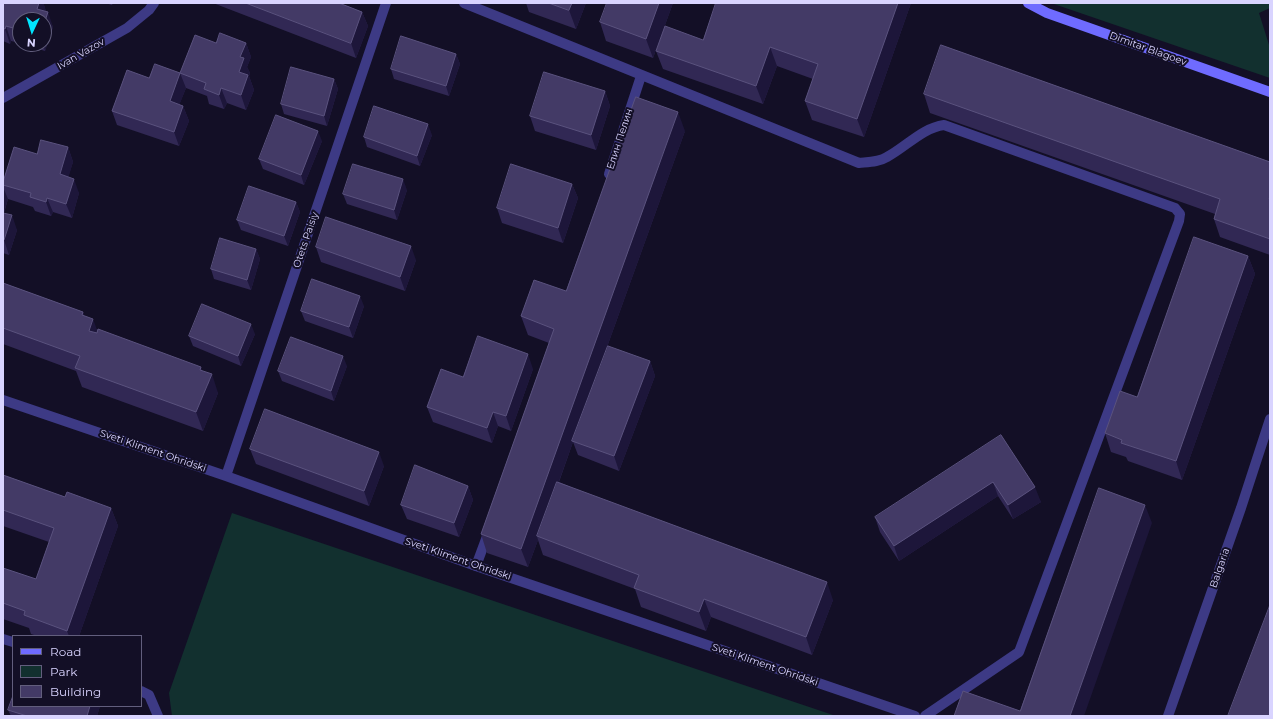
<!DOCTYPE html>
<html>
<head>
<meta charset="utf-8">
<style>
	body { margin:0 }
	#map { position:relative; width:1273px; height:719px; overflow:hidden; background:#130f26; font-family:Montserrat,sans-serif }
	canvas { display:block }
	.frame { position:absolute; inset:0; border:4px solid #d9d4ff; pointer-events:none }
	.legend { position:absolute; left:12px; top:635px; width:130px; height:72px; box-sizing:border-box; background:#130f26; border:1px solid #625e7d; margin:0; padding:5px 7px; list-style:none; font-size:12px; color:#d9d4ff }
	.legend li { display:flex; align-items:center; gap:8px; height:20px }
	.legend b { width:20px; border:1px solid #625e7d }
	.north { position:absolute; left:12px; top:12px; width:40px; height:40px; box-sizing:border-box; background:#130f26; border:1px solid #625e7d; border-radius:50%; rotate:184deg; font-size:11px; font-weight:700; line-height:16px; text-align:center; color:#d9d4ff }
	.north::after { content:''; display:block; margin:auto; width:14px; height:18px; background:#00e5ff; clip-path:polygon(50% 0,100% 100%,50% 72%,0 100%) }
</style>
</head>
<body>
<div id="map">
<canvas width="1273" height="719"></canvas>
<div class="frame"></div>
<ul class="legend">
<li><b style="height:5px;background:#6f6bff"></b>Road</li>
<li><b style="height:11px;background:#12302f"></b>Park</li>
<li><b style="height:11px;background:#433a66"></b>Building</li>
</ul>
<div class="north">N</div>
</div>
<script>
const ctx = document.querySelector('canvas').getContext('2d');
ctx.lineJoin = 'round';
function fill(path, color) { ctx.fillStyle = color; ctx.fill(path, 'evenodd'); }
function trace(path, color, width, dash) { ctx.strokeStyle = color; ctx.lineWidth = width; ctx.lineCap = dash ? 'butt' : 'round'; ctx.setLineDash(dash || []); ctx.stroke(path); }
function drawText(font, color, halo, rows, align = 'center') {
  ctx.font = font + ' Montserrat,sans-serif'; ctx.lineWidth = 4; ctx.setLineDash([]); ctx.textBaseline = 'middle'; ctx.strokeStyle = halo; ctx.fillStyle = color; for (const [text, x, y, turn = 0] of rows) {
    ctx.save(); ctx.translate(x, y); ctx.rotate((+turn || 0) * Math.PI / 180); ctx.textAlign = isNaN(turn) ? turn : align; if (halo) ctx.strokeText(text, 0, 0); ctx.fillText(text, 0, 0); ctx.restore();
  }
}
fill(new Path2D(`
	M1051,3H1270V8L1259,13L1270,48V78Z
	M232,513L836,716H172L169,693Z`), '#12302f');
trace(new Path2D(`
	M609,174L641,76
	M476,566L489,531`), '#3d3a85', 10);
trace(new Path2D(`
	M464,3L859,163C869,162 879,162 887,157C906,147 922,128 944,125L1175,208L1180,214L1179,221L1019,652L925,716
	M3,98L127,28L149,10L154,3
	M3,400L226,476L476,566L915,716
	M226,476L386,3
	M3,639L13,642
	M141,691L149,695L158,716
	M1168,716L1241,508L1270,419`), '#3d3a85', 10);
trace(new Path2D(`
	M1028,3L1047,13L1270,92`), '#6f6bff', 10);
fill(new Path2D(`
	M3,3L44,5L46,12L53,27L45,51L22,44H44V20H20V43L11,41L10,44L3,41Z
	M105,3H113L112,5Z
	M213,3H339L362,12L368,26L356,58Z
	M526,3H586L576,29L529,12Z
	M673,3L653,58L606,41L600,22Z
	M911,3L864,137L812,120L805,101L813,79L777,66L763,104L663,69L656,51L703,40Z
	M216,43H246L251,57L247,67L250,73L249,76L254,90L246,110L227,103L224,109L209,104L207,96L186,88L180,73Z
	M456,54L460,64L449,96L394,79L391,69Z
	M180,73L186,88L179,105L183,106L189,121L179,146L117,125L112,111L149,78Z
	M334,79L338,89L327,126L284,114L281,104Z
	M605,91L610,106L596,150L535,131L530,116Z
	M924,94L1270,162V255L1220,237L1214,219L1215,214L930,113Z
	M685,131L594,383L650,361L655,376L619,471L578,455L573,442L559,482L833,600L812,655L711,617L706,631L641,607L635,589L543,555L538,540L528,567L487,553L481,534L549,343L528,335L521,316L566,291Z
	M432,135L420,166L367,147L364,137Z
	M322,141L304,185L263,169L259,159Z
	M68,147L73,162L68,177L79,193L72,218L53,212L51,216L35,211L33,207L8,199L4,213L17,230L9,255L3,253V182L37,154Z
	M572,184L578,198L563,243L502,223L497,208Z
	M407,190L397,220L347,204L343,194Z
	M296,202L300,212L288,246L241,230L237,220Z
	M316,247L416,260L405,291L321,262Z
	M256,249L260,259L251,290L214,279L211,269Z
	M1248,256L1255,274L1182,480L1128,461L1126,457L1111,452L1105,433L1137,397Z
	M3,283L83,312L84,316L98,331L203,371L218,393L203,431L82,387L76,371L3,344Z
	M364,306L353,338L305,321L301,311Z
	M255,334L241,366L193,346L189,336Z
	M347,366L334,401L282,381L278,371Z
	M533,369L511,431L498,426L492,443L433,422L427,407L463,377Z
	M1001,435L1041,502L1013,519L998,496L899,561L880,532L875,517Z
	M250,449L384,466L369,506L256,464Z
	M3,475L65,497L111,508L118,526L79,636H37L31,634L29,628L3,619V568L36,579L49,542L3,526Z
	M468,486L473,500L459,537L407,519L401,505Z
	M13,706H100L97,716H11L8,710Z`), '#312854');
fill(new Path2D(`
	M39,3H44V5L46,11L43,20L37,9Z
	M572,3H586L576,29L569,10Z
	M659,3H673L653,58L646,39Z
	M898,3H911L864,137L857,119Z
	M48,12L53,27L45,51L43,44H44V24Z
	M362,12L368,26L356,58L351,43Z
	M6,26L11,41L10,44L5,29Z
	M246,43L251,57L247,67L250,73L249,76L254,90L246,110L241,95L239,72L240,57Z
	M770,47L777,66L763,104L756,86Z
	M456,54L460,64L449,96L446,86Z
	M180,73L186,88L175,116L170,101Z
	M334,79L338,89L327,126L324,116Z
	M221,88L227,103L224,109L219,95Z
	M605,91L610,106L596,150L591,135Z
	M183,106L189,121L179,146L174,132Z
	M678,112L685,131L573,441H572L573,442L539,537L537,536L538,540L528,567L521,549Z
	M428,124L432,135L420,166L417,156Z
	M318,131L322,141L304,185L301,175Z
	M68,147L73,162L65,189L60,174Z
	M74,179L79,193L72,218L66,204Z
	M403,179L407,190L397,220L394,210Z
	M572,184L578,198L563,243L558,228Z
	M3,187L8,199L3,215Z
	M47,198L53,212L51,216L46,202Z
	M296,202L300,212L288,246L284,236Z
	M12,215L17,230L9,255L4,240Z
	M411,246L416,260L405,291L400,277Z
	M256,249L260,259L251,290L247,280Z
	M1248,256L1255,274L1182,480L1176,461Z
	M360,296L364,306L353,338L349,327Z
	M83,312L89,330L93,319L100,338L96,349L82,315Z
	M251,324L255,334L241,366L238,356Z
	M528,354L533,369L511,431L506,416Z
	M343,356L347,366L334,401L331,391Z
	M650,361L655,376L619,471L614,456Z
	M201,367L208,385L212,374L218,393L203,431L196,412L200,370Z
	M493,412L498,426L492,443L487,428Z
	M379,452L384,466L369,506L364,491Z
	M993,482L998,496L899,561L894,546Z
	M468,486L473,500L459,537L454,523Z
	M1035,487L1041,502L1013,519L1008,505Z
	M1145,505L1152,523L1084,716H1070Z
	M111,508L118,526L79,636H69L67,631Z
	M827,582L833,600L812,655L806,637Z
	M704,599L711,617L706,631L699,612Z
	M90,706H100L97,716H87Z`), '#1d163a');
const building = new Path2D(`
	M3,3H39L37,9L48,12L44,24V20H20V30L6,26L5,29L3,28Z
	M246,3H339L362,12L351,43Z
	M549,3H572L569,10Z
	M607,3H659L646,39L600,22Z
	M716,3H898L857,119L805,101L818,64L770,47L756,86L656,51L665,26L703,40Z
	M220,33L246,43L240,57L244,58L239,72L248,75L241,95L221,88L219,95L204,89L206,83L180,73L195,35L216,43Z
	M401,36L456,54L446,86L391,69Z
	M941,45L1270,162V197L1269,199L1270,200V239L1214,219L1220,199L924,94Z
	M155,64L180,73L170,101L183,106L174,132L112,111L127,70L149,78Z
	M291,67L334,79L324,116L281,104Z
	M544,72L605,91L591,135L530,116Z
	M636,97L678,112L521,549L481,534L554,329L521,316L534,280L566,291Z
	M374,106L428,124L417,156L364,137Z
	M276,115L318,131L301,175L259,159Z
	M41,140L68,147L60,174L74,179L66,204L47,198L46,202L30,197L31,193L3,185V182L14,147L37,154Z
	M353,164L403,179L394,210L343,194Z
	M511,164L572,184L558,228L497,208Z
	M249,186L296,202L284,236L237,220Z
	M3,213L12,215L4,240H3Z
	M326,217L411,246L400,277L316,247Z
	M1194,237L1248,256L1176,461L1121,443L1122,440L1105,433L1120,391L1137,397Z
	M220,238L256,249L247,280L211,269Z
	M312,279L360,296L349,327L301,311Z
	M3,283L83,312L82,315L93,319L89,331L97,333L98,329L201,367L200,370L212,374L196,412L75,368L80,356L3,328Z
	M202,304L251,324L238,356L189,336Z
	M478,336L528,354L506,416L493,412L487,428L427,407L441,369L463,377Z
	M291,337L343,356L331,391L278,371Z
	M608,346L650,361L614,456L572,441Z
	M265,409L379,452L364,491L250,449Z
	M1001,435L1035,487L1008,505L993,482L894,546L875,517Z
	M415,465L468,486L454,523L401,505Z
	M3,475L65,497L67,492L111,508L67,631L24,615L25,611L3,603V568L36,579L54,528L3,510Z
	M557,482L827,582L806,637L704,599L699,612L634,588L639,575L537,536Z
	M1099,488L1145,505L1070,716H954L963,691L1020,711Z
	M1270,605V716H1228Z
	M13,696V706H90L87,716H27L8,710Z`);
fill(building, '#433a66');
trace(building, '#5a527e', 1);
drawText('10px', '#d9d4ff', '#130f26', [
	["Dimitar Blagoev",1148,49,20],
	["Ivan Vazov",81,54,-30],
	["Елин Пелин",620,139,-72],
	["Otets Paisiy",306,240,-71],
	["Sveti Kliment Ohridski",153,451,19],
	["Sveti Kliment Ohridski",458,559,19],
	["Balgaria",1220,568,-71],
	["Sveti Kliment Ohridski",765,665,19]
]);
</script>
</body>
</html>
